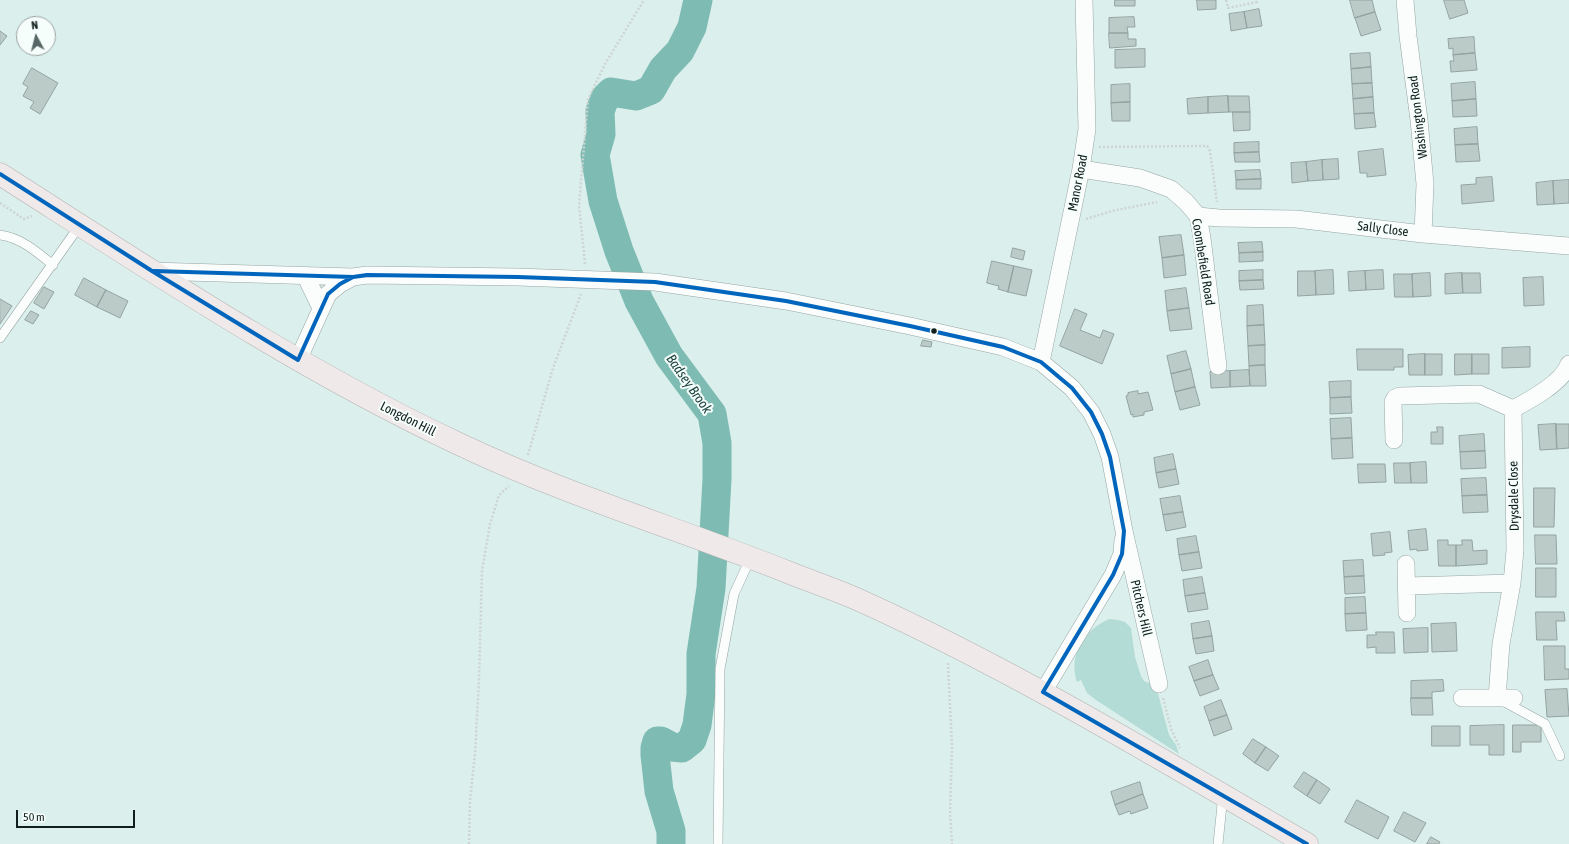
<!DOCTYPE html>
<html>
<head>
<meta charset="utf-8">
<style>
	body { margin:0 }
	#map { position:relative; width:1569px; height:844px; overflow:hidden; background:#dbefec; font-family:"Asap Condensed",sans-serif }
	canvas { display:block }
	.north { position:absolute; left:16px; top:16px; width:40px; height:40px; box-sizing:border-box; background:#f6fefc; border:1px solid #9aa4a2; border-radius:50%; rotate:353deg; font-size:11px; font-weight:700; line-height:16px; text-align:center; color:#101e1c }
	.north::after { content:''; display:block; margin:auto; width:14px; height:18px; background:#576765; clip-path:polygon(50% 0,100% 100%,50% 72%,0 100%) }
	.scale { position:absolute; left:16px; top:810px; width:119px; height:18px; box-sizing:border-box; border:2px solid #101e1c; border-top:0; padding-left:5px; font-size:12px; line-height:14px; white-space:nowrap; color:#101e1c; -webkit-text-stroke:3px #f6fefc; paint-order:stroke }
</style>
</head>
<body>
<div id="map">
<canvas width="1569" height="844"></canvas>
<div class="north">N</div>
<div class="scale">50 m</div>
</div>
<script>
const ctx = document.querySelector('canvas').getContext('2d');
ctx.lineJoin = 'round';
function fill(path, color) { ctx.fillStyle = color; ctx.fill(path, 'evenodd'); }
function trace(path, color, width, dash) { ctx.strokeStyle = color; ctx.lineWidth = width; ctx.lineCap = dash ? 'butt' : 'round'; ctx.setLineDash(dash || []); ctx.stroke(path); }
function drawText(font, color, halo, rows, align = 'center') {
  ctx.font = font + ' "Asap Condensed",sans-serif'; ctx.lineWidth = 4; ctx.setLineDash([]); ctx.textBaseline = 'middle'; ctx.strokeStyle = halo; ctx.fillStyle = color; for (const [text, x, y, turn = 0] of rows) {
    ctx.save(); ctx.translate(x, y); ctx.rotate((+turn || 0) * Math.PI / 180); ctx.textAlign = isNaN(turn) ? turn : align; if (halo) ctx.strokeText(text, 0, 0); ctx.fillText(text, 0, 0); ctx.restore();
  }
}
fill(new Path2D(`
	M1109,619L1118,620L1125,622L1131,628L1135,657L1141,676L1144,681L1156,686L1169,735L1176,745L1179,754L1096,700L1087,693L1081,680L1077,682C1068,655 1084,630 1109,619Z`), '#b4dcd6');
trace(new Path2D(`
	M671,844V831L659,791L655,755V748L657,741H661L672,747L682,748L692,740L697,725L701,694V654L711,588L717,479V443L712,414L669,356L639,301L619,251L603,201L595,155L601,134L600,111L605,98L611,92L636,96L651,90L663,69L680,51L692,27L698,0`), '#7dbbb3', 29);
const building = new Path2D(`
	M1115,0H1135V6H1115Z
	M1197,0H1216V9L1198,10Z
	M1350,0H1372L1375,12L1355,18Z
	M1444,0H1464L1468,13L1450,19Z
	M1259,9L1262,26L1247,28L1244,12Z
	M1244,12L1247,28L1231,31L1229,14Z
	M1375,12L1381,30L1361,36L1355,18Z
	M1134,17L1135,27H1127L1128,33H1109V18Z
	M0,31L7,36L0,45Z
	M1109,33H1128V39H1136V46L1110,48Z
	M1474,37L1475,53L1453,55V48L1449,49L1448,39Z
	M1145,49V67L1115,68V50Z
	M1370,53L1371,67L1351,69L1350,54Z
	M1475,53L1477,70L1451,72L1450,61H1454L1453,55Z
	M1371,67L1372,83L1352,84L1351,69Z
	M32,68L58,83L40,114L30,108L34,102L23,96L28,87L23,84Z
	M1475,82L1476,99L1452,101L1451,84Z
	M1372,83L1373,97L1353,99L1352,84Z
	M1130,84V102L1111,103V85Z
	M1228,96L1229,112L1208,113V97Z
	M1228,96H1249L1250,112H1229Z
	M1208,97V113L1188,114L1187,99Z
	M1373,97L1374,113L1354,114L1353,99Z
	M1476,99L1477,116L1453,117L1452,101Z
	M1130,102V121H1112L1111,103Z
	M1233,112H1250V130L1234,131Z
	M1374,113L1376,127L1355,129L1354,114Z
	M1477,127L1478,144L1455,145L1454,129Z
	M1259,142V152L1234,153V143Z
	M1478,144L1480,161L1456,162L1455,145Z
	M1383,149L1386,175L1367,177V173H1360L1358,152Z
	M1259,152L1260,162H1235L1234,153Z
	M1338,159L1339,179L1323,180L1322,160Z
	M1322,160L1323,180L1308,181L1306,162Z
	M1306,162L1308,181L1292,183L1291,163Z
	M1260,170L1261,179L1236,180L1235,171Z
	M1492,177L1494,201L1462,204L1461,185L1476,184V178Z
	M1261,179V189H1236V180Z
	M1569,180V203L1554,204L1553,181Z
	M1553,181L1554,204L1537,205L1536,183Z
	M1181,235L1184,255L1162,258L1159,237Z
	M1262,242L1263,252L1239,253L1238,243Z
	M1013,248L1025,251L1023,260L1011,257Z
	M1263,252V261L1239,262V253Z
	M1184,255L1186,275L1164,278L1162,258Z
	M992,261L1014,266L1008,292L998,289L999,286L987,283Z
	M1014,266L1032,270L1026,296L1008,292Z
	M1263,270V280L1239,281V271Z
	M1333,270L1334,294L1316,295L1315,271Z
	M1383,270L1384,289L1366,290L1365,271Z
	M1298,271H1315L1316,295L1298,296Z
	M1365,271L1366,290L1349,291L1348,272Z
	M1430,273L1431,296L1413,297L1412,274Z
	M1462,273L1463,293L1445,294V274Z
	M1462,273H1480L1481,293H1463Z
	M1394,274H1412L1413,297H1395Z
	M1543,277L1544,305L1524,306L1523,278Z
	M84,278L106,290L97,307L75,295Z
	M1263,280L1264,289L1240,290L1239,281Z
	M44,287L54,292L44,309L34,303Z
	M1186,288L1189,308L1167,311L1165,291Z
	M106,290L128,301L120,318L97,307Z
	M0,299L12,306L0,324Z
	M1263,305L1264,325L1247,326V306Z
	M1189,308L1192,329L1170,331L1167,311Z
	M1075,309L1087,314L1080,330L1100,338L1103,330L1114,334L1102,364L1060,346Z
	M31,311L39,315L33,324L25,320Z
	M1264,325L1265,345L1248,346L1247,326Z
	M923,340L932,342L931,347L921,346Z
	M1265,345V365L1249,366L1248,346Z
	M1530,347V367L1502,368V348Z
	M1357,349H1403V367H1394V370H1358Z
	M1186,351L1191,369L1171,374L1167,356Z
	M1425,354H1442V375H1425Z
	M1425,354V375H1409L1408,355Z
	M1455,354H1472V374L1455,375Z
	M1472,354H1489V374H1472Z
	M1265,365L1266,386H1250L1249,366Z
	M1191,369L1195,387L1175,392L1171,374Z
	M1249,370L1250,386L1230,387V371Z
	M1230,371V387L1211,388L1210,372Z
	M1351,381V397L1330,398L1329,382Z
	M1195,387L1200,405L1180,410L1175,392Z
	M1138,391V394L1148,392L1153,410L1144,412V415L1133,417V414L1131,415L1126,396L1128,395V393Z
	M1351,397L1352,413L1330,414V398Z
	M1351,418L1352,438L1331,439L1330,419Z
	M1556,424L1557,449L1540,450L1538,425Z
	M1556,424H1569V448L1557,449Z
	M1437,427H1443V444H1431V432H1437Z
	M1484,434L1485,451L1460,452L1459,436Z
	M1352,438L1353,458L1332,459L1331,439Z
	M1485,451L1486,468L1461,469L1460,452Z
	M1173,454L1176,469L1156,473L1154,458Z
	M1426,462L1427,483H1411L1410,463Z
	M1394,463H1410L1411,483H1395Z
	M1358,464H1385L1386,482L1359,483Z
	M1176,469L1179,484L1159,488L1156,473Z
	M1486,478L1487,495L1462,496L1461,479Z
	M1534,488H1555L1554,527H1534Z
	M1487,495L1488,512L1463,513L1462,496Z
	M1180,496L1183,512L1163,515L1160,499Z
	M1183,512L1186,527L1166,531L1163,515Z
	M1426,529L1428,550L1417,551V549L1410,550L1408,531Z
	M1390,532L1392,552L1384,553L1385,555L1373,556L1371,534Z
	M1535,535H1556L1557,564H1536Z
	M1196,536L1199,552L1179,555L1177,539Z
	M1438,540H1448V545H1456V566H1439Z
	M1462,540H1472L1473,551L1487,550V564L1456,566V545H1462Z
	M1199,552L1202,568L1182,571L1179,555Z
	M1363,560L1364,576L1344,577L1343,561Z
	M1536,568H1556V597H1536Z
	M1364,576L1365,593L1345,594L1344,577Z
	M1202,577L1205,593L1185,596L1183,580Z
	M1205,593L1208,609L1188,612L1185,596Z
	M1365,597L1366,613L1345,614V598Z
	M1536,612H1564L1565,621H1556L1557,640H1537Z
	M1366,613L1367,630L1346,631L1345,614Z
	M1209,621L1212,636L1193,639L1191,624Z
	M1456,623L1457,651L1432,652L1431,624Z
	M1428,628V652L1404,653L1403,629Z
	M1376,632H1394L1395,653H1376V647L1367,648V635H1376Z
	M1212,636L1214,651L1196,654L1193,639Z
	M1544,646H1565V669H1569V679L1545,680Z
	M1208,660L1213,675L1194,681L1189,667Z
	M1213,675L1219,689L1200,696L1194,681Z
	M1443,680L1444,691L1432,692V698H1411V681Z
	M1567,689L1569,716L1547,717L1545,690Z
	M1411,698H1432L1433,715H1412Z
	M1221,700L1227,715L1209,721L1204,707Z
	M1227,715L1232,729L1214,736L1209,721Z
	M1504,725V755H1489V745H1470V726Z
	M1513,725H1541V742H1521V752H1513Z
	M1432,726H1460V746H1432Z
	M1253,739L1266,747L1255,763L1243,754Z
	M1266,747L1279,756L1268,771L1255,763Z
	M1304,772L1317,780L1307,796L1294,787Z
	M1317,780L1330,789L1320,804L1307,796Z
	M1140,782L1143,794L1115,805L1111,792Z
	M1143,794L1148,808L1131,814L1130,811L1119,815L1115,805Z
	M1357,800L1389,817L1378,839L1345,822Z
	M1404,812L1426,823L1415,842L1394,831Z
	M1431,837L1440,842L1439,844H1427Z`);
fill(building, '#bbcbc8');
trace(building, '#94a3a1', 1);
const service = new Path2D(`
	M0,235C21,238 36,251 53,265
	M0,338L80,225
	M1503,701L1545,724L1560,756
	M718,844L720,669L734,594L751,557
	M1218,844L1223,795`);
const minor = new Path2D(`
	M1405,0L1408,36L1419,120L1425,184L1423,234
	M1081,169L1140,178L1171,189L1186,202L1198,216L1202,238L1218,366
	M1198,216L1219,218L1296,219L1423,234L1569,246
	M152,271L353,277L367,275L518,277L655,282L786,301L910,326L1003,347L1041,362L1072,388L1091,412L1102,434L1110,457L1124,531L1159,684
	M305,275L321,308
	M298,360L328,294L340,284L353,277
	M1041,362L1081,169L1087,129L1084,0
	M1394,440L1393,402L1395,398L1400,396L1479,394L1513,409
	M1406,564L1407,613
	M1407,586L1512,583
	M1043,692L1113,575L1122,554L1123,540
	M1462,698H1514
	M1497,698L1501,644L1512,583L1515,550L1513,409C1530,400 1562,383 1569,364`);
const trunk = new Path2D(`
	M0,174C149,269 299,369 459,444C566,495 680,529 790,573C813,582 836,590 859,600C1014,670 1160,759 1307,844`);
trace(service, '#96a5a3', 10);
trace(minor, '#96a5a3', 18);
trace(trunk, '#b4b2b2', 23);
trace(new Path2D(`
	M1226,0L1228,8L1257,2L1256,0
	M1099,147L1207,146L1210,151L1217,202
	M0,203L24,219L32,216
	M1086,219L1112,211L1157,202
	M585,264L579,205L588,99L605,64L644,0
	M528,455L553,368L581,294
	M948,663L952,747L950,813L952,844
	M1163,698L1171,729L1180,748
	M469,844L470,800L475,754L479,680L482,571L490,524L499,495L509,486`), '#cdd4d2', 2.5, [2, 2]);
trace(service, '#fafdfc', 9);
trace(minor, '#fafdfc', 17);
trace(trunk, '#efeae9', 22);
trace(new Path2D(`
	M0,174L152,271L298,360L328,294L340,284L353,277L367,275L518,277L655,282L786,301L910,326L1003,347L1041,362L1072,388L1091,412L1102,434L1110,457L1124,531L1122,554L1113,575L1043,692
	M154,271L353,277L368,275
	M1043,692L1307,844`), '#0065bd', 4);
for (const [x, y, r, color] of [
	[934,331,3.5,"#101e1c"]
]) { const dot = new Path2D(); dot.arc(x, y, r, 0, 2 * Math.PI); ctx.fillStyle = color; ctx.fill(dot); trace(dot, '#f6fefc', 1.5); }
drawText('13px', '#101e1c', '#f6fefc', [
	["Washington Road",1418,117,-97],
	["Manor Road",1078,183,-79],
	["Sally Close",1383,229,7],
	["Coombefield Road",1203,262,81],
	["Longdon Hill",408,419,27],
	["Drysdale Close",1514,496,-91],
	["Pitchers Hill",1141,608,77]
]);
drawText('italic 14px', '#1f4541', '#f6fefc', [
	["Badsey Brook",689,384,55]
]);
</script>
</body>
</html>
